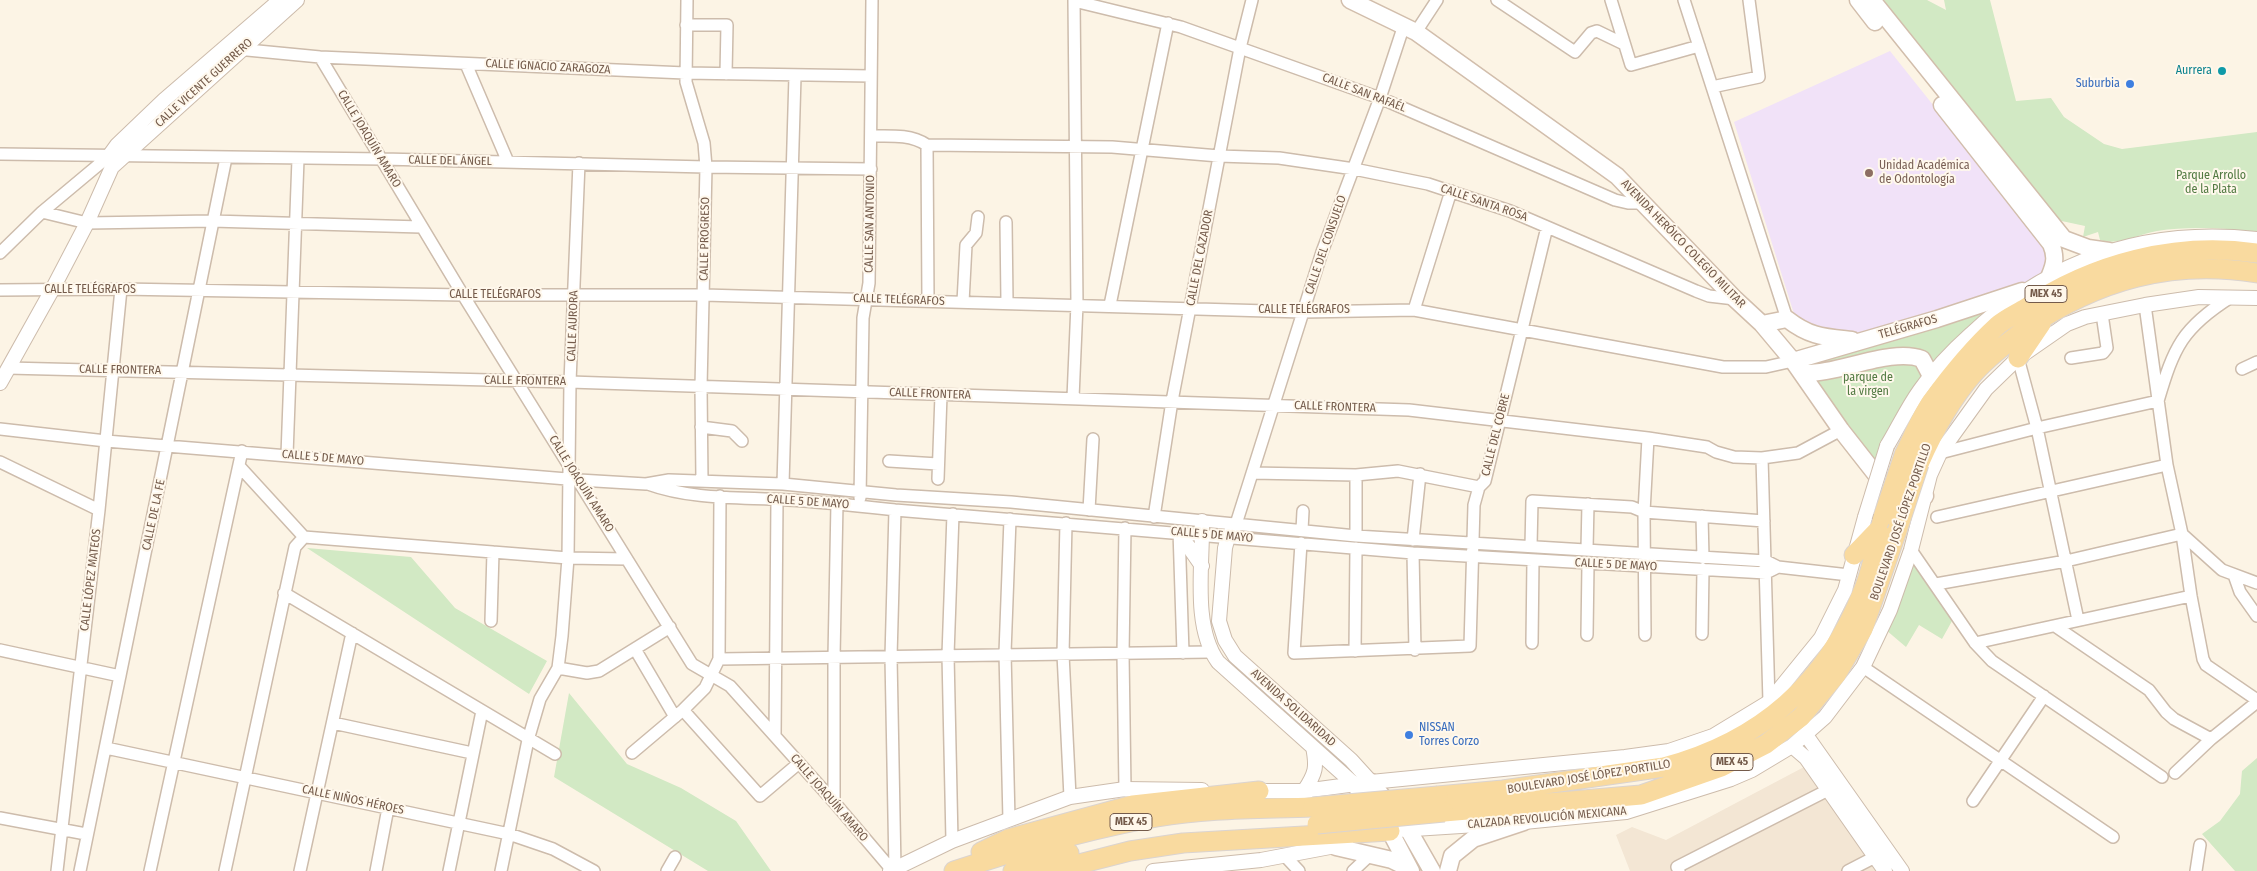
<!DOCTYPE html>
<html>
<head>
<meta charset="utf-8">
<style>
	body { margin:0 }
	canvas { display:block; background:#fcf4e5 }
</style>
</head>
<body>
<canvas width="2257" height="871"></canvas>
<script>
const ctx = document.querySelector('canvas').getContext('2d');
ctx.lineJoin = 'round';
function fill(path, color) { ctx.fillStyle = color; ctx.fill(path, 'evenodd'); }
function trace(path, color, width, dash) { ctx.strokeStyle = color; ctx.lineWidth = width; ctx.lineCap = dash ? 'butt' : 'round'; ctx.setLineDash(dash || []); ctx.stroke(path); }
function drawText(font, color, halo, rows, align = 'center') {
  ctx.font = font + ' "Fira Sans Condensed",sans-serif'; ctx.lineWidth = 4; ctx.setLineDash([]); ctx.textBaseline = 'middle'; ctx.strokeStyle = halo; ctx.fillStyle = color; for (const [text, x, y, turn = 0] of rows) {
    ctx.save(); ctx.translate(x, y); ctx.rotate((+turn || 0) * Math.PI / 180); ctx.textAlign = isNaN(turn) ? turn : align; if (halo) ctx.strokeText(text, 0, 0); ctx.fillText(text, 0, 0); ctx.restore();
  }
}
fill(new Path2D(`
	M1804,767L1877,871H1630L1616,835L1632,827L1666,840Z`), '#f3e6d4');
fill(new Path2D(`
	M1890,51L2047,248V267L2033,281L1979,304L1858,339L1813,334L1795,317L1734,122Z`), '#f1e2f8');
fill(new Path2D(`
	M1884,0H1927L1946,10L1944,0H1990L2016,101L2051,98L2064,117L2104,144L2122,149L2257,132V232C2225,228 2189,226 2157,231C2138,234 2119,246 2100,240L2098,232L2083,237L2085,226L2057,220L1939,69L1896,19Z
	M1981,311L1987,313L1971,327L1875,463L1798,361Z
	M307,548L411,557L455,608L547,661L529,694Z
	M1915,562L1952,621L1942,639L1919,625L1906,647L1886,630Z
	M569,693L627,764L681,788L736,821L771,871H708L554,777Z
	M2257,758V871H2235L2202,834L2220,821L2240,794L2242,771Z`), '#d2e9c4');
const minor = new Path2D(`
	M687,0L686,82L704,143L706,167L701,387L702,481
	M1497,0L1575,52L1591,33L1597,31L1624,44
	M1611,0L1631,65L1699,46
	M1684,0L1787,319
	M1074,1L1181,27L1380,98L1615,200L1628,203H1645
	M686,25H727L726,74
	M1416,32L1437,0
	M237,49L320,57L685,73L871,76
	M320,57L463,295L692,664L730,686L834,802L892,870
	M466,64L508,162
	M1712,87L1759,77L1749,0
	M871,136C890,136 910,134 927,145L1112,147L1219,156L1279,158L1354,169L1428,184L1510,211L1696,291L1709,296L1735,299
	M927,145L928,300
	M0,154L383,159L706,167L871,169
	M42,212L87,223L212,221L421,227
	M1006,222L1007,302
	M0,253L42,212L109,156
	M0,290L121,289L463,295H704L1303,312L1414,310L1723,367H1766L1793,361
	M963,302L966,245L976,233L978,217
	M1110,305L1168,23
	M2145,305L2167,465L2182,534L2191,596L2203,659L2206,665L2257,700
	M1414,310L1451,191
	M2018,358L2037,428L2078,620
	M2071,358L2103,353L2107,348L2102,314
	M8,368L570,382L1409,410L1648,438L1707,447L1716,452L1734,457L1762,458L1798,453L1841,430
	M2242,369L2257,362
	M1073,398L1077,304L1074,0
	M701,427L732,431L742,441
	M0,429L106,441L579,480L646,484L669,480L783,484L896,495L1011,502L1356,536L1766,561L1778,567L1849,575
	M1940,453L2037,428L2158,401C2174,347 2182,328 2231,297
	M287,455L298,159
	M1762,458L1769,702
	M889,461L938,464
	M0,462L99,510
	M239,466L304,537
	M1252,473L1356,475L1398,471L1479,487
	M1356,475V536
	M938,479L941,395
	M648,484C692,500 742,497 788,500C824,502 859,506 895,510L1413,553L1766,573L1778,567
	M783,484L795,76
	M860,498L863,318L869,283L872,0
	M895,510L891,657L895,869
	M1089,510L1093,439
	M1702,516L1703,558
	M1154,517L1172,401L1240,48L1252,0
	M1937,517L2167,465
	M1066,523L1063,654L1070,797
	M1236,524L1322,252L1380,98L1404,25
	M1125,528L1123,654L1125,789
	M1302,530L1303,511
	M1179,531L1183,653
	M304,537L568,558L627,559
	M1413,540L1420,474
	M1301,543L1294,653L1470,646L1474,505L1479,487L1485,481L1547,227
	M1531,546L1532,501L1632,507L1644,512L1764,521
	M1587,549L1588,504
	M1911,550L1975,643L1992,661L2162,777
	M1413,553L1415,650
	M2234,575L2240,592L2257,616
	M1936,584L2066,561L2182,534L2222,570L2257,583
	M284,593L555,754
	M491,621L493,552
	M2055,626L2149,690L2166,712L2174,719L2211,739
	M1702,634L1703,569
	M1587,635L1588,564
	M1645,635L1644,512L1648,438
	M1532,643L1533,560
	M1975,643L2191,596
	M635,649L675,717
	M0,650L120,676
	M1355,651L1356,548
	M719,659L1210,652
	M1863,667L2113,837
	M558,668L587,673L599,671L670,627
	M683,710L760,796L799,763
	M333,723L472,753
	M775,736L777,500
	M106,748L509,834L553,849L594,871
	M632,753L683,710L705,688L719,659L720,496
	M2175,773L2211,739L2257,702
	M1973,801L2044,696
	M834,802V657L837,503
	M0,818L86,834
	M1009,820L1005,653L1010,519
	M952,841L948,655L953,514
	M1285,856L1299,871
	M57,871L99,510L121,289
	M80,871L226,158
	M150,871L242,451
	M225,871L295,547L304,537
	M300,871L352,633
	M376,871L388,808
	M449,871L482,711
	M501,871L528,740L540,699L558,668L562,636L568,558L570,382L579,163
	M667,871L675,857
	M1353,871L1370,855
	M1679,871L1677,867L1828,790
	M1848,871L1875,857
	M2196,871L2200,845`);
const tertiary = new Path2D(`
	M112,167L109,156L117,145L164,100L280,0
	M0,383L52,290L87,223L112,167L297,0
	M1887,446C1898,428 1907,408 1920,390C1934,370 1952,351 1971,334C2051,259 2147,227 2257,239
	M1202,521C1203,564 1192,626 1218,662L1354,784
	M1236,524L1228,537L1225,548L1219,621L1225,640L1235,656L1351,760L1371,782
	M1179,533L1202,566
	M1806,735L1902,871
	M1792,746L1806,758L1885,871
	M1251,791H1304L1371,782L1625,757L1669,751L1713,736L1769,702L1821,638L1845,590L1865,517
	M1304,791C1316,773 1317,767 1313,747
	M1398,830L1524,822L1626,812L1731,779L1752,770L1792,746L1825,717L1863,667L1890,610L1911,550L1930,475L1940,453L1986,389L2018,358L2067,324L2085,317L2145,305L2199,297L2257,298
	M890,871L952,841L1070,797L1125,789L1202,790
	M1153,871L1261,860L1346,844`);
const secondary = new Path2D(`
	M1350,0L1416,32L1617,176L1735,299L1762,324L1793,361L1841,430L1881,481L1894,488L1925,496
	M1858,0L1875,22
	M1872,0L2064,239L2088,248L2109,251
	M1942,105L2051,244C2056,256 2055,263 2050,275
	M1762,324L1787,319C1810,337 1824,337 1852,340
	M1793,361L1937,319L2022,291
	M1802,373C1837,375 1891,347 1922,359L1931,376
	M1371,782L1408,829L1432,871
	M1354,784L1390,831L1411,871
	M1336,847L1392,860L1410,869
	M1448,871L1452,856L1473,839L1524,822`);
const primary = new Path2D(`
	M2018,358L2041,324
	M1904,455C1913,437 1921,417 1932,401C1951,375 1973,348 1997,326C2005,319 2016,314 2026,308C2093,263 2176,241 2257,253
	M1919,464C1933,432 1950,400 1974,373C1989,356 2008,342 2026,329C2097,280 2172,259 2257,273
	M1854,555L1878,530
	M1438,796L1503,790L1664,767C1761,741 1826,684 1863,591C1873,568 1877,541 1883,517
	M1444,812L1641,795L1721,767L1766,744L1801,717L1836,675L1863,629L1897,531
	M981,852L1008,839L1133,805L1259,791
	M954,871C1020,849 1089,829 1157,817C1208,808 1262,809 1313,807
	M1013,871L1069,853
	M1052,871L1130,851L1183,843L1390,831`);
trace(minor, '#cdbcac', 14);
trace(tertiary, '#cdbcac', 16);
trace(secondary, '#d2beac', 19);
trace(primary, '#dbd4d0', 21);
trace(minor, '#fff', 11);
trace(tertiary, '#fff', 14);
trace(secondary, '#fff', 16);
trace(primary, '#f9da9f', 19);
const tertiaryBridge = new Path2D(`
	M1865,517L1887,446`);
const primaryBridge = new Path2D(`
	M1883,517L1904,455
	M1897,531L1919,464
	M1313,807L1438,796
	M1317,824L1444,812`);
trace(tertiaryBridge, '#cdbcac', 16, []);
trace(primaryBridge, '#dbd4d0', 21, []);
trace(tertiaryBridge, '#fff', 14);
trace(primaryBridge, '#f9da9f', 19);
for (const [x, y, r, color] of [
	[2222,71,5,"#0f9aa8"],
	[2130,84,5,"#3f7fe0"],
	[1869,173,5,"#8d6e63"],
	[1409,735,5,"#3f7fe0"]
]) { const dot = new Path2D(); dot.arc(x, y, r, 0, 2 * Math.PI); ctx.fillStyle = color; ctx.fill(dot); trace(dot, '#fff8ec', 2); }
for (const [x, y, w] of [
	[2046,294,42],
	[1732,762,42],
	[1131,822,42]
]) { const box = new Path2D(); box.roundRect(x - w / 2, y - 8.5, w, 17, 4); ctx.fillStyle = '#fff8ec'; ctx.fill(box); trace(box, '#745b4b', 1); }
drawText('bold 11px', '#745b4b', null, [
	["MEX 45",2046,294],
	["MEX 45",1732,762],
	["MEX 45",1131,822]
]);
drawText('12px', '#745b4b', '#fff8ec', [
	["CALLE IGNACIO ZARAGOZA",548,67,3],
	["CALLE VICENTE GUERRERO",204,83,-42],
	["CALLE SAN RAFAÉL",1364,93,21],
	["CALLE JOAQUÍN AMARO",369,139,59],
	["CALLE DEL ÁNGEL",450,161,1],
	["CALLE SANTA ROSA",1484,203,19],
	["CALLE SAN ANTONIO",870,224,-89],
	["CALLE PROGRESO",705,239,-89],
	["AVENIDA HERÓICO COLEGIO MILITAR",1683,244,46],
	["CALLE DEL CONSUELO",1326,245,-71],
	["CALLE DEL CAZADOR",1200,258,-79],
	["CALLE TELÉGRAFOS",90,290],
	["CALLE TELÉGRAFOS",495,295],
	["CALLE TELÉGRAFOS",899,300,2],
	["CALLE TELÉGRAFOS",1304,310],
	["CALLE AURORA",573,326,-88],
	["TELÉGRAFOS",1908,327,-16],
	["CALLE FRONTERA",120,370,1],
	["CALLE FRONTERA",525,381,1],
	["CALLE FRONTERA",930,394,2],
	["CALLE FRONTERA",1335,407,2],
	["CALLE DEL COBRE",1496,435,-76],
	["CALLE 5 DE MAYO",323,458,5],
	["CALLE JOAQUÍN AMARO",581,484,58],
	["CALLE 5 DE MAYO",808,502,4],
	["CALLE DE LA FE",154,515,-78],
	["BOULEVARD JOSÉ LÓPEZ PORTILLO",1901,522,-71],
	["CALLE 5 DE MAYO",1212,535,5],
	["CALLE 5 DE MAYO",1616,565,3],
	["CALLE LÓPEZ MATEOS",91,580,-83],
	["AVENIDA SOLIDARIDAD",1293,708,42],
	["BOULEVARD JOSÉ LÓPEZ PORTILLO",1589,777,-9],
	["CALLE JOAQUÍN AMARO",829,798,49],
	["CALLE NIÑOS HÉROES",353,800,12],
	["CALZADA REVOLUCIÓN MEXICANA",1547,818,-5]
]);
drawText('12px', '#0d838f', '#fff8ec', [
	["Aurrera",2212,71]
], 'right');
drawText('12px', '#366cbe', '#fff8ec', [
	["Suburbia",2120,84],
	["NISSAN",1419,728,"left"],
	["Torres Corzo",1419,742,"left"]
], 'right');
drawText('12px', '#785e54', '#fff8ec', [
	["Unidad Académica",1879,166],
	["de Odontología",1879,180]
], 'left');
drawText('12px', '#527a42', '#fff8ec', [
	["Parque Arrollo",2211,176],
	["de la Plata",2211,190],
	["parque de",1868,378],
	["la virgen",1868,392]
]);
</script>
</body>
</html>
